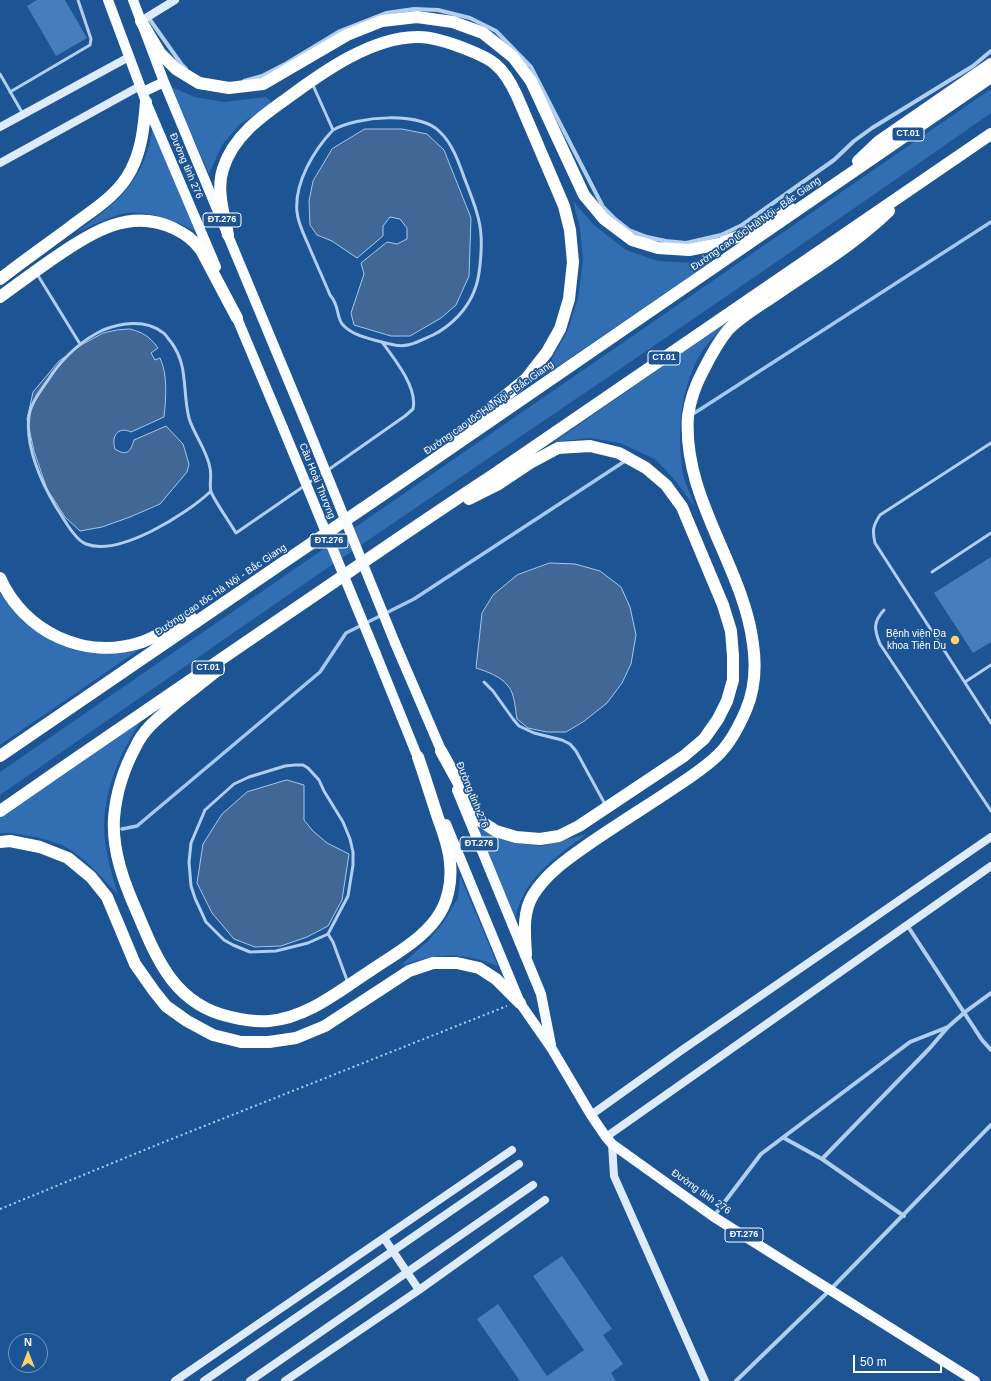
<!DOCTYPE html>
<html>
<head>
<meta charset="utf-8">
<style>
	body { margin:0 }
	#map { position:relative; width:991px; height:1381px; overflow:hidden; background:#1d5494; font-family:Arial,sans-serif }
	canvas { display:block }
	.north { position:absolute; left:8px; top:1333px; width:40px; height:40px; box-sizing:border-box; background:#1d5494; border:1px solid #7798bf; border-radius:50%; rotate:0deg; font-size:11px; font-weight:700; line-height:16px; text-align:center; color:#fff }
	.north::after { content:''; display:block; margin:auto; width:14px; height:18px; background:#fed26f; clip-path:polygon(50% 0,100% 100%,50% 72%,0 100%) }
	.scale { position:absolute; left:853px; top:1355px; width:89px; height:18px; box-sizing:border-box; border:2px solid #fff; border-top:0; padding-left:5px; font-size:12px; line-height:14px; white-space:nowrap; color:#fff; -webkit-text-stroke:3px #1d5494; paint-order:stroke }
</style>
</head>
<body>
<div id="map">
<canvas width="991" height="1381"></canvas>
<div class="north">N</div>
<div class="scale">50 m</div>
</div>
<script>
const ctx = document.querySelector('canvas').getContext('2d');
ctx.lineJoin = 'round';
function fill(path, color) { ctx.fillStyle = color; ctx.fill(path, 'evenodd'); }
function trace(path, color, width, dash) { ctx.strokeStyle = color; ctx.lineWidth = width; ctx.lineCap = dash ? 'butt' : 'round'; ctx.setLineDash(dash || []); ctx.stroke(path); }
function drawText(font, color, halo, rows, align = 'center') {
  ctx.font = font + ' Arial,sans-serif'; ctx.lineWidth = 3.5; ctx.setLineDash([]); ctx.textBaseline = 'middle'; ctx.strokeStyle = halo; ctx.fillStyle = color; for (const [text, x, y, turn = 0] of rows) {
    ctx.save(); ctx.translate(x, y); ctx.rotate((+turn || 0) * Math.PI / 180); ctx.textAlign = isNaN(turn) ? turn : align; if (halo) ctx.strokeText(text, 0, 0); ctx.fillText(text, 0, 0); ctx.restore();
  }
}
fill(new Path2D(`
	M171,87L195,97L224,102L266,97L270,100L271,105L240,124L222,145L209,174Z
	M991,89V113C770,268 546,419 323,571C215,645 108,720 0,795V772Z
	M153,123L199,233C177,222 154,211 129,213C117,213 89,227 77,232C119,201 147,179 153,123Z
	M573,201L594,225L626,250L658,261L692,263L714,260L542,377L568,330L578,298L583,260L580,228Z
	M725,323H726V324C717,334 706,344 700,355C679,392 677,433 683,474C685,485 692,495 694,506L674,479L655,459L620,443L590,438L554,442Z
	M0,593L23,622L63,646L78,651L105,653L140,649L0,745Z
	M143,717C119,755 100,796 105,841C107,859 113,878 118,895C104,880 91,864 74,852C58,840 19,832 0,833V816Z
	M476,828L515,843L541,846L587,834C556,856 519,882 515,923Z
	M460,876L498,966C461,951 437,953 400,966L428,941L443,923L458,898Z`), '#326eb2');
const water = new Path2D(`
	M365,129H402L427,134L444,150L471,218L469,276L456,305L441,318L410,336H391L354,325L351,313L364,274L361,263L387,242L397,244L407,239V228L400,219L390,217L383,226V236L357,258L332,241L317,235L310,225L309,201L313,181L332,149Z
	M130,329C144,333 149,336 158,348L151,353L155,360L160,358C168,375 166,398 164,417L131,432C118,426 111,436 115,449C126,456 130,453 134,440L166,426L183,444L189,464L187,472L160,504L130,517L102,527L80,531L65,517L47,489L34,451L27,419L33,392L59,361L83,344L103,333L117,330Z
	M550,563L575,564L600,571L621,587L630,607L636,635L631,664L622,683L607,703L583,722L566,732H547L528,728L517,719C515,708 515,694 508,686C502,677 486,671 476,668L482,613L493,595L517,575Z
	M287,780L304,785V820L313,831L327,843L349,854L342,900L328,926L307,937L281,946L255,947L234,939L212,913L197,883L203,844L222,814L247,792Z`);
fill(water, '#406795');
trace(water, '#a4c9f0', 1);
trace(new Path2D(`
	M693,414L991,222
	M122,829L137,826L320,672L346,633L414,599L625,461`), '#a4c9f0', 3.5);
fill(new Path2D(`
	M37,0H65L87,38L56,56L27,6Z
	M991,557V642L973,653L934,593Z
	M562,1256L612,1329L603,1335L623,1364L611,1373L616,1381H520L477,1319L498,1304L547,1376L584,1350L533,1276Z`), '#467dbb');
trace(new Path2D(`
	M0,1209L164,1142L507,1006`), '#b0ceef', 2, [2, 3]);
trace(new Path2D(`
	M0,74L23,114
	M312,83L333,130C314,150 294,183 297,212C298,223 304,235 308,244C315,261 323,278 330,295C340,306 336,318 343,325C354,337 375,340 390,344C407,349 417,342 433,335C451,326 468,309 475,289C480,277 482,249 481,235C480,216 471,196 464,177C459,163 452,143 440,132C420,111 357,116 333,130
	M10,92L90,45L91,39L78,0
	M37,274L80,344
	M991,443L880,515C873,526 872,530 875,543L991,723
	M328,470L405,416L413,409C418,388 394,358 382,342
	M211,491C187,514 119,557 86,544C74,539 63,517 56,507C41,482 25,446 29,416C31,401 44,387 52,374C66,355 82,340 103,330C121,323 145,319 162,332C166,334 168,339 171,342C189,366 182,391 189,418C194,435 207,450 210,468C212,476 209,485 211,492C217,505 229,521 236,533L323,473
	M932,572L991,533
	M884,610C873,622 874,629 880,644L991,811
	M484,682L493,691L513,719L519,726L534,733L562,740L570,744L576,751L606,806
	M965,682L991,665
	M328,934L308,943L276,951L250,952L233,945L224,940L206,922L195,898L191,886L189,862L191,843L205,810L234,784L249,777L285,766L295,765H303L308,768L319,780L324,791L343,822L350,839L353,852V865L348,896L328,934L333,942L348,983`), '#b0ceef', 3);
trace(new Path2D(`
	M148,17L182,65L186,69
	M244,81L262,76L287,63L340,31L386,13L414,9L438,10L470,18L496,31L531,67L603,207L614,218L629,230L647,237L666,241L686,243L721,235L742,225L834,160L854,141L872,128L973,66L991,51
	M907,925L982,1040L991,1050
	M784,1138L822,1159L904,1216
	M822,1159L929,1049L948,1027L965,1012L991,993
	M714,1216L761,1154L910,1042L948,1027
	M736,1381L830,1290L991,1125`), '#b0ceef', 4);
trace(new Path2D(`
	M141,21L175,0
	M0,127L129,57
	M0,163L140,86
	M591,1115L682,1050L991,837
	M606,1137L991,866
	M612,1144L614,1176L705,1381
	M384,1238L419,1290
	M175,1381L512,1150
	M204,1381L519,1164
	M250,1381L533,1185
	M285,1381L419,1290L545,1200`), '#ddebfb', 8);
trace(new Path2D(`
	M108,0L146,102L216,267
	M133,0L164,82L304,418
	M143,92L164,82
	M234,311L283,428
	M395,643L444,757
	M376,654L420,763
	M457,790L541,994L551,1045
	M446,824L520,1003L552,1049L591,1115L606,1137L612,1144L714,1217L975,1381`), '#f8fbff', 10);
trace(new Path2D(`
	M141,21L160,53L176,69L199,83L229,88L263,84L347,35L382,21L417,17L453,22L483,33L513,57L531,81L584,195L604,219L632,240L658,248L689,250L719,244L744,234L764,221L790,208
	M858,161L878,142L991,64
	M228,235C224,214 216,190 223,169C233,136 262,116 289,97C324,71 371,38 416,37C432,36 451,43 466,49C475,53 487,57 495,64C505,72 512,85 517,96L564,206L570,230L573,262L569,299L560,329L547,352L526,379L455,437
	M0,279C23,261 46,245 69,228C91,211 118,196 131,170C142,149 144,125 146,102
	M0,297C19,283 38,269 57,256C92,232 130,208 173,228C185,234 193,239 201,250L237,318
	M0,578C24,632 85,661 142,642C159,636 174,626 190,616
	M219,669C205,680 190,692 176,703C160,717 145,727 136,746C124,768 116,793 114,818C112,851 124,883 137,912C157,960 175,1005 231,1017C243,1020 256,1022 269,1021C307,1018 339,991 370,971C392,956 420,941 436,919C448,903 452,882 450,863C449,847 443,832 438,818C431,797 425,777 418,757
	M441,751L479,820L496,831L516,837L540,839L559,836L579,826L684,756L704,739L718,719L727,701L733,680V656L731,631L723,605L682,507L666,485L646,468L619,453L590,446L558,448L530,463L497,485L469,499
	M0,756L278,566L384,494L991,77
	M0,811C92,747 185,684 277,621C348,573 418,524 490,477L991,134
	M0,842L10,841L40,847L68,858L91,877L107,897L135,964L154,991L166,1006L187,1021L213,1035L241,1042H269L296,1038L325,1026L409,971L433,963H457L479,968L496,979L520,1003
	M526,955C525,935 522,913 533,895C546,874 566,860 586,846C612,828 639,811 665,794C684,781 703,770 719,754C730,743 740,724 746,710C755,689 756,665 753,644C743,565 682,498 688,416C690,401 696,384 703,371C710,357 718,342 728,330C740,317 759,306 774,296C813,269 855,244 889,211`), '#fff', 12);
trace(new Path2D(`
	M304,418L395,643
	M283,428L376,654`), '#f8fbff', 10);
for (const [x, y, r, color] of [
	[955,640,5,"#fed26f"]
]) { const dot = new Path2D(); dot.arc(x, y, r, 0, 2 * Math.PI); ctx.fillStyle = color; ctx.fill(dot); trace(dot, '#1d5494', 1.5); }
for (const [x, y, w] of [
	[908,134,32],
	[222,220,38],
	[664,358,32],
	[329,541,38],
	[208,668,32],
	[479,844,38],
	[744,1235,38]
]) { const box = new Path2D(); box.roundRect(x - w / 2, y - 7, w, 14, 3); ctx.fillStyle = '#1d5494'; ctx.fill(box); trace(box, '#fff', 1); }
drawText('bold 9px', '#fff', null, [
	["CT.01",908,134],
	["ĐT.276",222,220],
	["CT.01",664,358],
	["ĐT.276",329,541],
	["CT.01",208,668],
	["ĐT.276",479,844],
	["ĐT.276",744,1235]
]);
drawText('10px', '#fff', '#1d5494', [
	["Đường tỉnh 276",186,166,67],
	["Đường cao tốc Hà Nội - Bắc Giang",756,224,-35],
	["Đường cao tốc Hà Nội - Bắc Giang",489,408,-35],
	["Cầu Hoài Thượng",317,481,68],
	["Đường cao tốc Hà Nội - Bắc Giang",221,590,-34],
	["Đường tỉnh 276",472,795,68],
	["Đường tỉnh 276",701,1192,35]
]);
drawText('10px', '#fff', '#1d5494', [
	["Bệnh viện Đa",946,634],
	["khoa Tiên Du",946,646]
], 'right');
</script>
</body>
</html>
